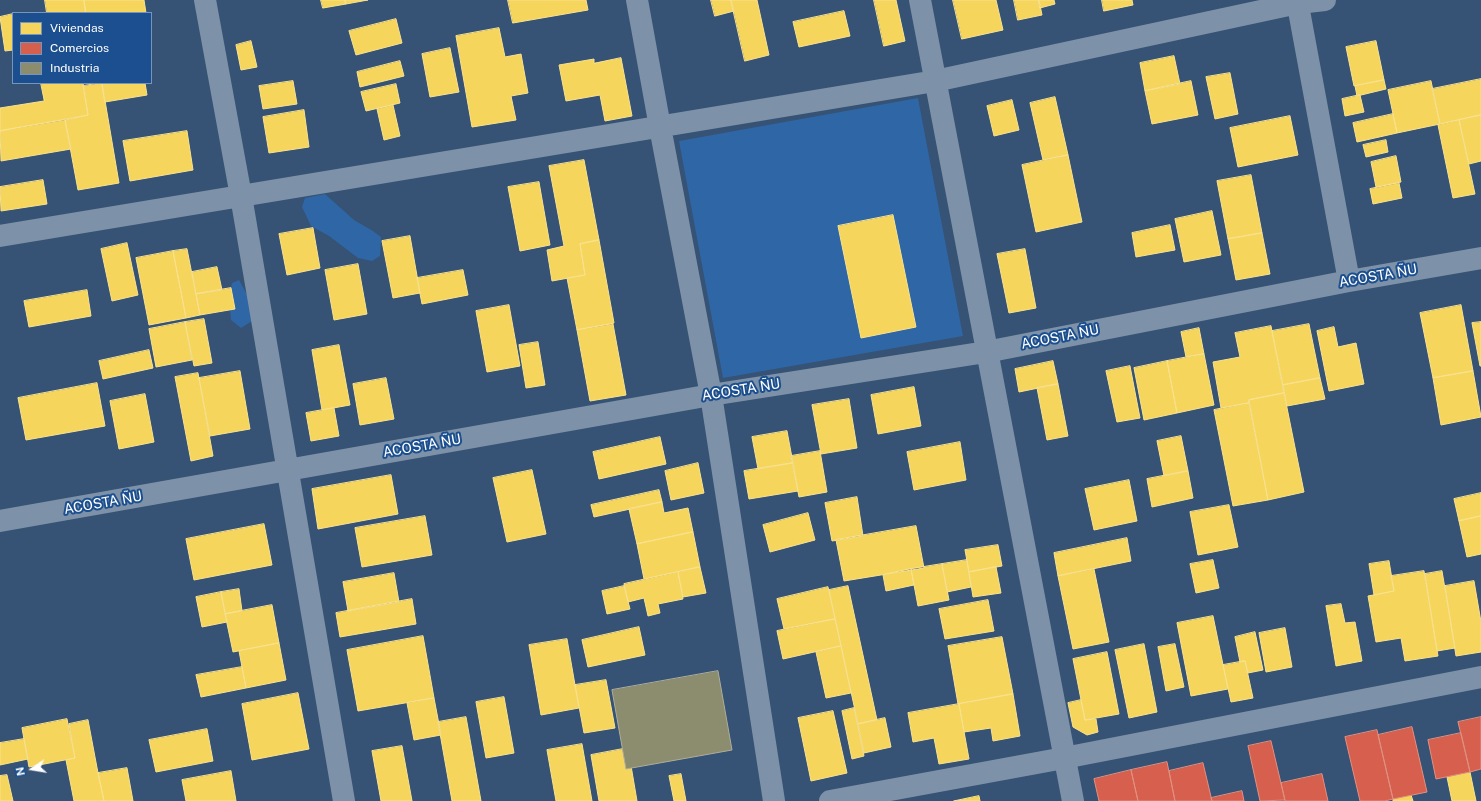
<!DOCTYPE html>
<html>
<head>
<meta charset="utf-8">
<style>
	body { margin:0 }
	#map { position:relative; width:1481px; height:801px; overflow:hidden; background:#365274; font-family:"Public Sans",sans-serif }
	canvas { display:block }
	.legend { position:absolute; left:12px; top:12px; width:140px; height:72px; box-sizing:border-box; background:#1b4f8f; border:1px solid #7695bc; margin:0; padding:5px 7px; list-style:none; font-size:12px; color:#fff }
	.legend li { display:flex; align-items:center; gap:8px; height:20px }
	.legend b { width:20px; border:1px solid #7695bc }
	.north { position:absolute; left:12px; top:749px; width:40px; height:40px; -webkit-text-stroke:3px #1b4f8f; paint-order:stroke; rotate:258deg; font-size:11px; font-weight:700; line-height:16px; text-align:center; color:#fff }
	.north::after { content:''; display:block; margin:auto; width:14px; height:18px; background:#fff; clip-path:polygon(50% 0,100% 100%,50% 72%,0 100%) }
</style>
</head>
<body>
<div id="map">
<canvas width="1481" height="801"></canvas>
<ul class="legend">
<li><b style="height:11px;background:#f6d55c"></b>Viviendas</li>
<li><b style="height:11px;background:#d6604d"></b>Comercios</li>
<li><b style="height:11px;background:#8c8c6e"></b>Industria</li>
</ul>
<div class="north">N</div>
</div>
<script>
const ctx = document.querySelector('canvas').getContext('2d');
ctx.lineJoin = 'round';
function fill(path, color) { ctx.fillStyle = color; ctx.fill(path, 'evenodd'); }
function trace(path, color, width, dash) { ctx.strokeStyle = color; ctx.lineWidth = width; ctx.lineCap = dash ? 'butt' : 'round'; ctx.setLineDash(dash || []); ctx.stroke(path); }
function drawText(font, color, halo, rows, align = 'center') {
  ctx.font = font + ' "Public Sans",sans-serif'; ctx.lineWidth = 4; ctx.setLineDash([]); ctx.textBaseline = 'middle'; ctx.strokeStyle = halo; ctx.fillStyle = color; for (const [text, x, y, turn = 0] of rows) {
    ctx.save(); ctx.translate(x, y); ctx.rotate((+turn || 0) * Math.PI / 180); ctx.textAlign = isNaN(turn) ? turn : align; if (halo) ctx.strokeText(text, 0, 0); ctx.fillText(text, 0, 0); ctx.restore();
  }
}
fill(new Path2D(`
	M918,98L963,336L723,378L679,141Z
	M325,194L354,220L373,231L381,237L380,256L372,261L358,258L329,236L311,226L302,207L305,198Z
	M239,280L254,307L252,321L241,328L231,320L229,297L232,283Z`), '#2f66a5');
const homes = new Path2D(`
	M45,0H84L86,13H47Z
	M84,0H144L146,13H86Z
	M321,0H345L346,4L323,8Z
	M345,0H368L346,4Z
	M508,0H586L588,10L513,23Z
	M711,0H731L734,11L715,16Z
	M731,0H757L769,55L745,61Z
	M874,0H896L905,41L884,46Z
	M953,0H996L1003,30L962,39Z
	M1014,0H1039L1042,15L1018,20Z
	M1039,0H1054L1055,4L1040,8Z
	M1102,0H1132L1133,5L1104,11Z
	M844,11L850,36L799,47L793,22Z
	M13,14V50L5,51L0,17Z
	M396,19L402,43L356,55L349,31Z
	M499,28L505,57L521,54L528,93L511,96L516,120L472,127L456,36Z
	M251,41L257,67L241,70L236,45Z
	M1376,41L1384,80L1354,86L1346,47Z
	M450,48L459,92L430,97L422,54Z
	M1174,56L1180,84L1145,91L1140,63Z
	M621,58L632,116L605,121L600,95L566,101L559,65L594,59V63Z
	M400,61L404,76L360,87L357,72Z
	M1230,73L1238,114L1215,119L1206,77Z
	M1481,79V115L1440,124L1432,89Z
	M1384,80L1386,89L1357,96L1355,86Z
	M293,81L297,104L263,109L259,86Z
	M1191,81L1198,115L1152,124L1145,91Z
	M1431,81L1440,124L1397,133L1388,90Z
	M41,83H83L88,115L0,131V108L44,101Z
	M102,83H145L147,95L105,102Z
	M102,83L119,183L78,190L65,120L88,115L83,86Z
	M396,84L400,103L366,111L361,92Z
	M1360,95L1364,112L1345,116L1342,99Z
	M1055,97L1068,155L1043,160L1030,103Z
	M1012,100L1019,130L994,136L987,106Z
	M393,105L400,136L384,140L377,109Z
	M304,110L309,147L269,153L263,117Z
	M1393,114L1397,133L1357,142L1353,123Z
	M1481,115V161L1469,164L1459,120Z
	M1290,116L1298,155L1238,167L1230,128Z
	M65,120L71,149L1,161L0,131Z
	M1459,120L1475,194L1453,198L1438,125Z
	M187,131L193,170L130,181L123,141Z
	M1386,140L1388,152L1366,157L1363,145Z
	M1068,155L1082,222L1036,232L1022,165Z
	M1396,156L1401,182L1376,187L1371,162Z
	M584,160L599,240L580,244L585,275L552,281L547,250L564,246L549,166Z
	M1251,175L1262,233L1228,239L1217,181Z
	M43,180L47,204L1,211L0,187Z
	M539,182L550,245L520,251L508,187Z
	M1399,183L1402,198L1373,204L1370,189Z
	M1212,211L1221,255L1184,262L1175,219Z
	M893,215L916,327L861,338L838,226Z
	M1170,225L1175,250L1136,257L1132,233Z
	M313,228L320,268L287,275L279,234Z
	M1262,233L1270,274L1236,280L1228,239Z
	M410,236L420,293L393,298L382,241Z
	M599,240L614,323L577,330L567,278L585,275L580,244Z
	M127,243L138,295L112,301L101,249Z
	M187,249L200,315L186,318L173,251Z
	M1025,249L1036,308L1009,313L997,254Z
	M173,251L186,318L149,325L136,258Z
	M358,264L367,314L334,320L325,270Z
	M217,267L222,290L196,294L192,272Z
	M463,270L468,295L422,304L417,278Z
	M231,288L235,309L200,315L196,294Z
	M87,290L91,316L29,327L24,301Z
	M509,305L520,366L487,372L476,311Z
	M1461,305L1473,371L1433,378L1420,313Z
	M204,319L212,363L194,366L185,322Z
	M185,322L192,360L156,367L149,329Z
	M1481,322V366H1480L1472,323Z
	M613,324L626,395L590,401L577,330Z
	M1309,324L1320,378L1283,385L1272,331Z
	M1271,326L1284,393L1249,400V403L1221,408L1213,362L1240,357L1235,333Z
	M1334,327L1338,347L1356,343L1364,384L1329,391L1317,331Z
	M1199,328L1204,354L1186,357L1181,332Z
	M538,342L545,385L526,388L519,345Z
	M339,345L350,405L322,410L312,350Z
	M149,350L153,368L103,379L99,361Z
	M1204,354L1214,405L1177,413L1167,361Z
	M1053,361L1058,384L1019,392L1015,369Z
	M1167,361L1177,413L1144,420L1134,368Z
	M1130,366L1140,418L1117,422L1106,371Z
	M240,371L250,429L210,436L199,378Z
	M1473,371L1481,417L1441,425L1433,378Z
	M198,373L213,456L191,461L175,377Z
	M386,378L394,419L360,425L353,384Z
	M1320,378L1325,399L1287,406L1283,385Z
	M97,383L105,426L26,440L18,398Z
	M1058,384L1068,436L1047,440L1037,388Z
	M914,387L921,426L878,434L871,395Z
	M1284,393L1304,492L1268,500L1249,400Z
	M145,394L154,442L119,449L110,401Z
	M849,399L857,448L821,454L812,405Z
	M1249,403L1268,500L1233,506L1214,410Z
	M334,408L339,436L311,441L306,413Z
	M787,431L793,463L758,469L752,437Z
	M1181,436L1188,471L1164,476L1157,441Z
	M660,437L666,464L599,479L593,452Z
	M960,442L966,480L914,490L907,452Z
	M820,451L827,492L799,497L791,456Z
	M698,463L704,493L671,500L665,471Z
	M793,463L798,491L749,499L744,471Z
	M532,470L546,534L507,542L493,478Z
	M1188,471L1193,498L1152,507L1147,479Z
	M391,475L398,514L318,529L312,489Z
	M1129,480L1137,521L1094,530L1085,489Z
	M659,490L662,502L594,517L591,505Z
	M1481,493V516L1459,521L1454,499Z
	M857,497L863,536L832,541L825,503Z
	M662,502L664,513L688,508L693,532L637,544L629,509Z
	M1229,505L1238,547L1198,555L1190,512Z
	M808,513L815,540L770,552L763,525Z
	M425,516L432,555L362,567L355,528Z
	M1481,516V554L1467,557L1459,521Z
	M264,524L272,565L194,580L186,539Z
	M916,526L924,568L844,581L836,540Z
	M693,532L700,567L644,579L637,544Z
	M1127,538L1131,561L1058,576L1054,553Z
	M998,545L1002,566L969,572L965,550Z
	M967,560L971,587L947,592L942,564Z
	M1213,560L1219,588L1196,593L1190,564Z
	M1389,561L1394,591L1374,595L1369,564Z
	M942,564L949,600L918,606L911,569Z
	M700,567L706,593L683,597L678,572Z
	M996,567L1001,593L973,597L969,572Z
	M911,569L914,585L886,591L883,575Z
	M1094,569L1109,642L1073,649L1058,576Z
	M1424,571L1438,656L1405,661L1401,638L1376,642L1368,596L1394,591L1391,576Z
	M1442,571L1455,648L1437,651L1425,574Z
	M678,572L683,599L658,604L660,613L648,616L644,598L628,602L624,584Z
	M394,573L399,602L348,611L343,582Z
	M1474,581L1481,622V652L1456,656L1445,586Z
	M624,586L630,609L607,614L602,591Z
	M848,586L877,720L858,724L829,590Z
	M828,587L835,619L784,629L777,599Z
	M239,589L242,611L225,614L221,592Z
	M221,592L227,622L202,627L196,597Z
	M412,599L416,624L340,637L336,613Z
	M988,600L994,631L945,639L939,609Z
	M1341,604L1345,623L1355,622L1362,661L1336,666L1326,606Z
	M272,605L279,643L233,652L225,614Z
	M1213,616L1228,689L1191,696L1177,623Z
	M835,619L841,646L783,659L777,631Z
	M639,627L645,655L588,667L582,640Z
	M1285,628L1292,667L1266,672L1259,633Z
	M1255,632L1263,670L1248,673L1245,661L1240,662L1235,637Z
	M423,636L434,698L358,711L347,650Z
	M1002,637L1013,694L958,704L948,646Z
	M567,639L579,708L541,715L529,645Z
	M279,643L286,680L246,688L239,651Z
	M1144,644L1157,712L1129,718L1115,650Z
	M1175,644L1184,687L1166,691L1158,647Z
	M841,646L851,693L826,698L816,652Z
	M1107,652L1119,714L1085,720L1073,659Z
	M1245,661L1253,698L1231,702L1223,665Z
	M242,667L246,688L201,697L196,675Z
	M606,680L615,728L584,733L575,685Z
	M298,693L309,749L252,760L242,704Z
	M1013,694L1020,736L993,741L991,728L964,732L959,704Z
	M504,697L514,753L486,758L476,702Z
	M434,698L441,735L414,740L407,703Z
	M1081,700L1085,720L1096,719L1098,732L1087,735L1073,727L1068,703Z
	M959,704L969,759L939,764L934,738L913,742L908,713Z
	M854,708L864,756L852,759L842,711Z
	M833,711L847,773L811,781L798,718Z
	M466,717L481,801H452L438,722Z
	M885,718L891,747L864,753L858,724Z
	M67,719L75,758L29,767L22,728Z
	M88,720L98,773L104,801H74L66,760L75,758L69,724Z
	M207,729L213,761L156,772L149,740Z
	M24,739L28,759L0,765V743Z
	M582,744L592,801H556L547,750Z
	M402,746L412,801H381L372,751Z
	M628,748L637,801H599L591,755Z
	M127,768L133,801H104L98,773Z
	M231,771L236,801H186L182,780Z
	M1470,772L1476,801H1452L1447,777Z
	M681,774L686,801H674L669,776Z
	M7,775L13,801H0V776Z
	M1411,795L1413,801H1393V799Z
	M979,796L980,801H954Z`);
fill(homes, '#f6d55c');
trace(homes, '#f9e28d', 1);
const shops = new Path2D(`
	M1481,717V769L1470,772L1458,722Z
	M1412,727L1427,792L1393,799L1378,735Z
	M1377,730L1393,799L1385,801H1360L1345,737Z
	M1461,733L1470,772L1436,779L1428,740Z
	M1271,741L1285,800L1260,801L1248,746Z
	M1167,762L1175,801H1138L1131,770Z
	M1203,763L1212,801H1175L1169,771Z
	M1131,770L1138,801H1099L1094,779Z
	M1322,774L1328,801H1285L1281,783Z
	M1242,791L1244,801H1212L1211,798Z`);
fill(shops, '#d6604d');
trace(shops, '#e29082', 1);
const industry = new Path2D(`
	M718,671L732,750L626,769L612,690Z`);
fill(industry, '#8c8c6e');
trace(industry, '#aeae9a', 1);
trace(new Path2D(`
	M205,0L241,196L344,801
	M637,0L660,127L711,395L774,801
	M920,0L1073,801
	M1297,0L1349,281
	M0,236L935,81L1298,3L1325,0
	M0,521L711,395L986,352L1349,281L1481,258
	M830,801L1064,758L1481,677`), '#7d92a8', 22);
drawText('14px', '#fff', '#1b4f8f', [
	["ACOSTA ÑU",1378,276,-10],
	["ACOSTA ÑU",1060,337,-11],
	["ACOSTA ÑU",741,390,-9],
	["ACOSTA ÑU",422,446,-10],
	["ACOSTA ÑU",103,503,-10]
]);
</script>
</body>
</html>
